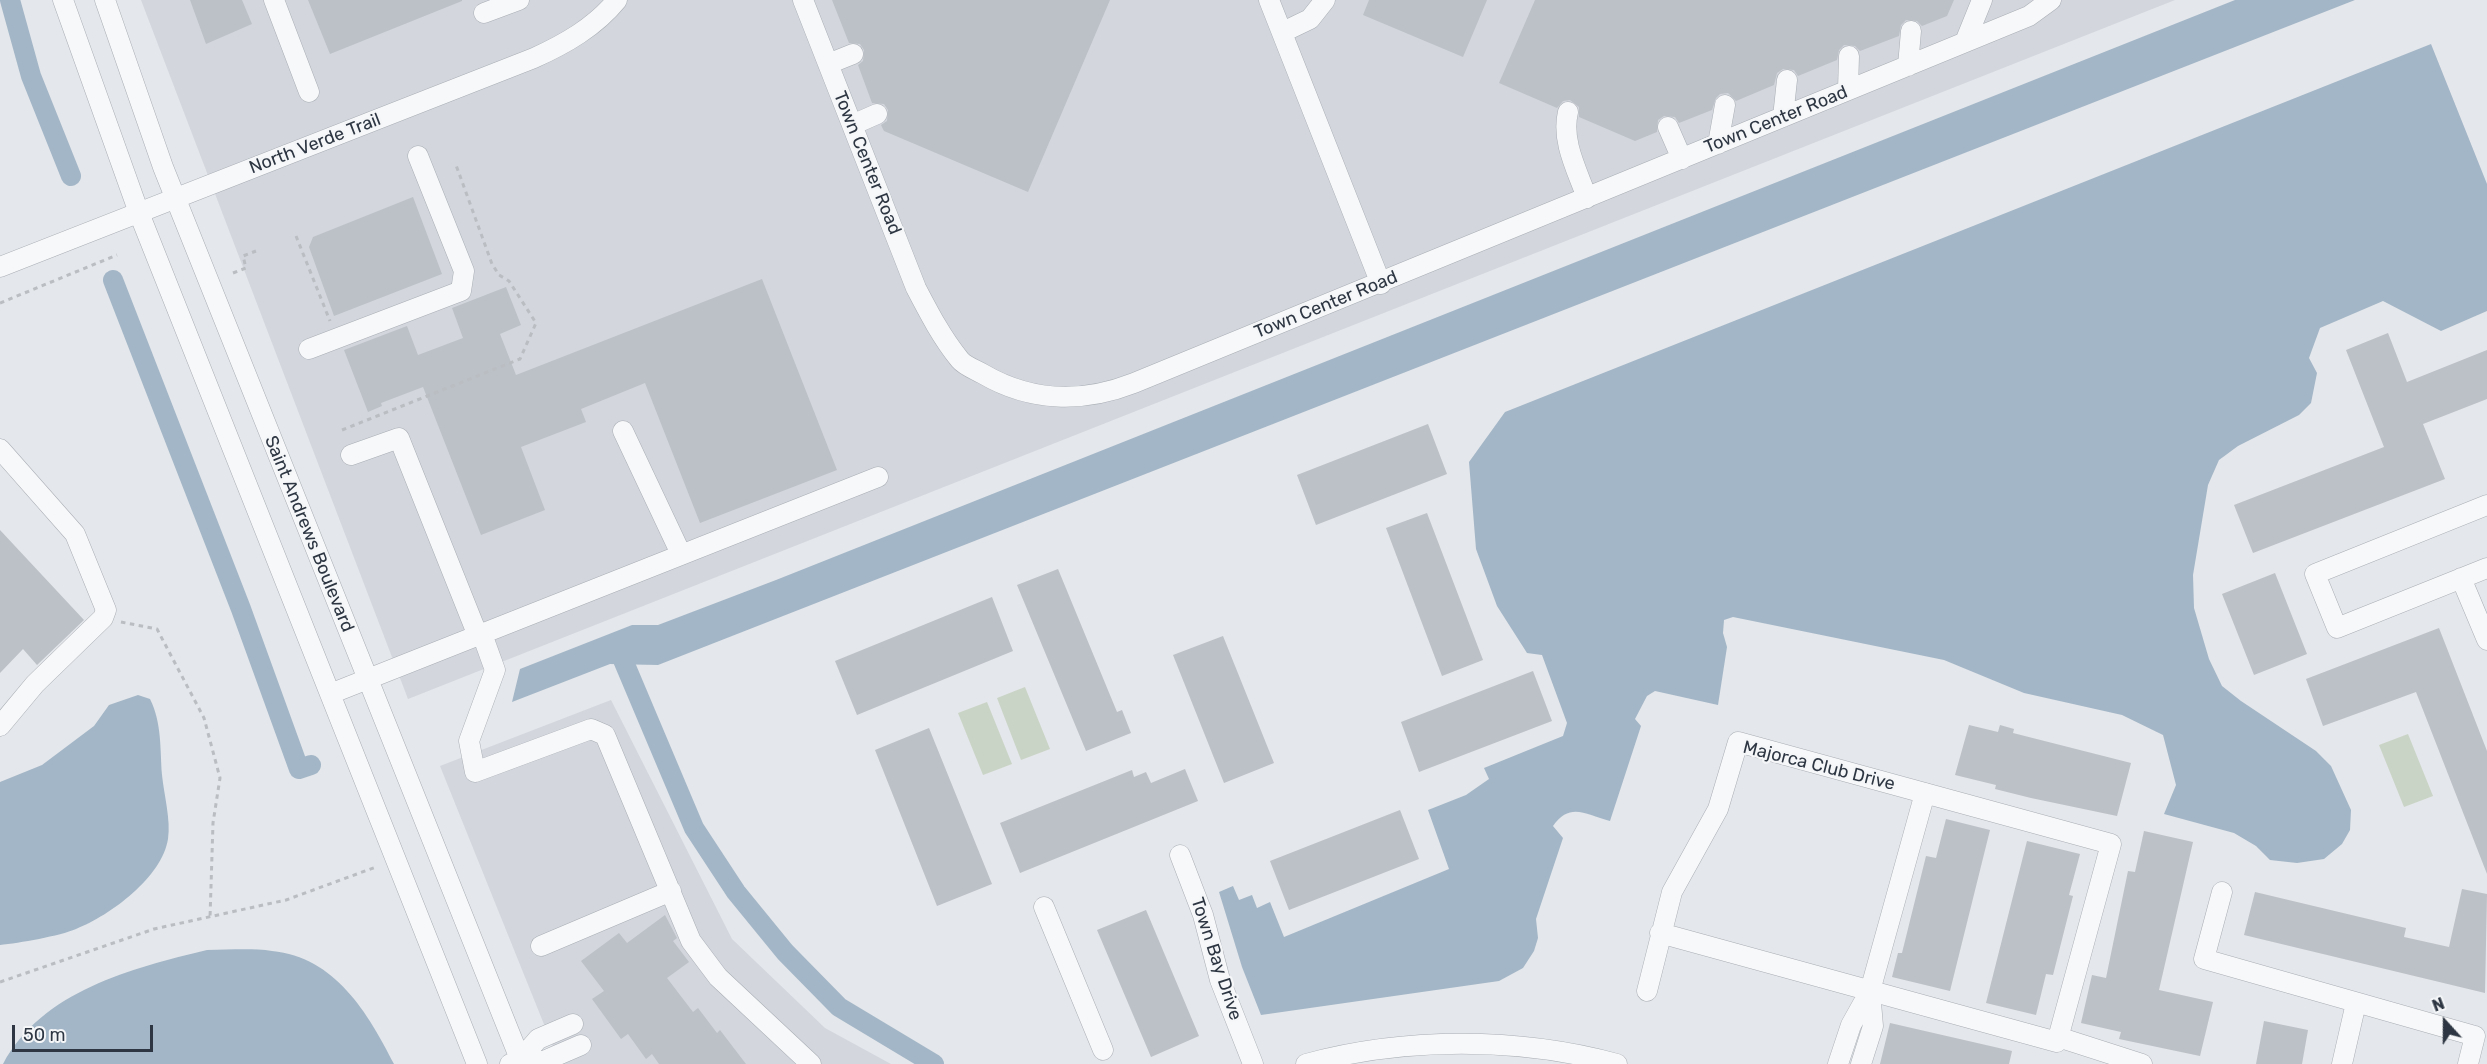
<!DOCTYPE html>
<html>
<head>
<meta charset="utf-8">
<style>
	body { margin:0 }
	#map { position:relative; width:2487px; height:1064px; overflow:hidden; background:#e4e7eb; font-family:Rubik,sans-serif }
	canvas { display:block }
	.north { position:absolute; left:2415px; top:992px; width:60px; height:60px; -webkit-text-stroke:4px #f4f6f8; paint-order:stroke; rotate:339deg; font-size:16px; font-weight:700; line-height:24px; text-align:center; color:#2d3642 }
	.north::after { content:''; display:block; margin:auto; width:21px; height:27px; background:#2d3642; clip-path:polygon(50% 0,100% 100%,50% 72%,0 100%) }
	.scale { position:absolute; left:12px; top:1025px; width:141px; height:27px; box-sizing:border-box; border:3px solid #2d3642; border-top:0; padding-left:8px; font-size:18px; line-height:21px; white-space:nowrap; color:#2d3642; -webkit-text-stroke:4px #f4f6f8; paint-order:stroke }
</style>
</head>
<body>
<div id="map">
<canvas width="2487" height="1064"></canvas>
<div class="north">N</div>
<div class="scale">50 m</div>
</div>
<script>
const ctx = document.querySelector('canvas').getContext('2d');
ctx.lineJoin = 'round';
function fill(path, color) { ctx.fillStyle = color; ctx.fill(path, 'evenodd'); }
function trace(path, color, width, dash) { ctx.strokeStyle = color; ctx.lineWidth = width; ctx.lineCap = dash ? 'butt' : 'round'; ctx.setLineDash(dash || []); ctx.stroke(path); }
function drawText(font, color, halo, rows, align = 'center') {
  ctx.font = font + ' Rubik,sans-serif'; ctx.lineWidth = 4.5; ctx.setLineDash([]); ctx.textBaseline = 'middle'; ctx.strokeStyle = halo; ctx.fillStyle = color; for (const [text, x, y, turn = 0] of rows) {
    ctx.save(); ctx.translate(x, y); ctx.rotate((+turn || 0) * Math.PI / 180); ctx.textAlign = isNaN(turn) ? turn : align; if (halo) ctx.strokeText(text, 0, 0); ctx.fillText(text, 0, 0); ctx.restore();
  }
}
fill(new Path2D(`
	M141,0H2175L408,699Z
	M611,700L732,939L825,1028L891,1064H560L440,766Z`), '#d3d6dd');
fill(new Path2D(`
	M1025,687L1050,749L1021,760L997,698Z
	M987,702L1012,764L983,775L958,713Z
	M2408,734L2433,796L2404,807L2379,745Z`), '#cad4c6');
fill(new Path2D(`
	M2235,0H2355L658,665L610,664L512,702L520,669L632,625H658L776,580Z
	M2431,44L2487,184V311L2441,331L2383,301L2320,328L2309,358L2317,373L2311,403L2299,415L2238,446L2219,460L2208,485L2193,575L2194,608L2209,659L2222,686L2241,701L2316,751L2331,766L2351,810L2350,830L2342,844L2324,859L2297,863L2270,860L2256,846L2234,833L2164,814L2176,785L2163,735L2122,715L2024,693L1944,660L1733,617L1724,620L1723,633L1727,647L1718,705L1655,691L1647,696L1635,719L1641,726L1610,821C1585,814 1570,802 1553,826L1563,838L1536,919L1538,938L1534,951L1523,968L1499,981L1261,1015L1242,967L1219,892L1233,886L1239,900L1252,895L1257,908L1270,902L1284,937L1449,869L1428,810L1466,795L1489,779L1484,768L1563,736L1567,723L1542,655L1527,653L1497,606L1476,549L1469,462L1505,412Z
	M138,695L150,699C162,723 160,749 162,775C164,795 171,820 168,839C162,877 111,915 76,929C60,936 19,943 0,945V782L42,765L94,726L109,705Z
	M207,950C228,950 251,948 272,951C335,957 368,1013 394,1064H3C42,991 132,968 207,950Z`), '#a3b6c7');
trace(new Path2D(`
	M10,0L31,76L71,176
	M113,280L241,609L299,769L311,765
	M618,648L694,828L736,892L785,952L839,1007L934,1064`), '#a3b6c7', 20);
fill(new Path2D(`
	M190,0H242L252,24L206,44Z
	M308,0H462V1L330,54Z
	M832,0H1110L1028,192L884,131L881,125L887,121L888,110L884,104L872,103L858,65L863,61L864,50L860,44L849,43Z
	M1369,0H1487L1463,57L1363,15Z
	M1535,0H1954L1947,16L1922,26L1917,21L1906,20L1901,25L1899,36L1860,51L1855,46L1844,45L1839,50L1837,60L1798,76L1794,70L1783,69L1777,73L1774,85L1736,101L1728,93L1720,94L1716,98L1712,110L1679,123L1675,117L1664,116L1658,120L1657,132L1635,141L1579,117V107L1570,100L1563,101L1557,108L1499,83Z
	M413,197L442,274L334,316L309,247L313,237Z
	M762,279L837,470L700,523L645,383L581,409L586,422L521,447L545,510L481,535L423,387L381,403L382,406L368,412L344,350L407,326L418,355L463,338L452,308L506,287L521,325L500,334L516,375Z
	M2388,333L2407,382L2487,350V399L2423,424L2445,479L2253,553L2234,505L2384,447L2346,350Z
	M1428,424L1447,474L1316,525L1297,475Z
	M1427,513L1483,660L1442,676L1386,528Z
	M0,530L84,620L37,665L23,649L0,673Z
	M1058,569L1117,712L1122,710L1131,733L1086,751L1017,585Z
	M2275,573L2307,654L2254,675L2222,594Z
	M992,597L1013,651L857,715L835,661Z
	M2439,628L2487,751V874L2416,692L2323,726L2306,679Z
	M1223,636L1274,763L1224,783L1173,655Z
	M1533,671L1552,721L1419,772L1401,722Z
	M1969,725L1998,732L2000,725L2014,729L2013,733L2131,763L2117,816L2031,798L1995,789L1996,785L1955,775Z
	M929,728L992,884L937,906L875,750Z
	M1185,769L1198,801L1020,873L1000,823L1132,770L1134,777L1146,772L1151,783Z
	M1400,810L1419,859L1289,910L1270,861Z
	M1946,819L1990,830L1950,991L1892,977L1898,953H1902L1926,856L1936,858Z
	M2144,831L2193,842L2159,990L2213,1002L2200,1056L2119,1039L2121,1032L2081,1023L2092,975L2106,978L2128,871L2135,872Z
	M2027,841L2080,854L2069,895L2073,896L2053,975L2046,974L2036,1015L1986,1003Z
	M2462,889L2487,894L2485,993L2244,935L2255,892L2406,928L2404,937L2449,947Z
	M1146,910L1199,1036L1151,1057L1097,930Z
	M665,915L677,938L673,941L689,962L667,978L693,1012L698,1008L717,1033L720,1030L746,1064H659L652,1054L646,1059L628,1034L621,1039L592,999L604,991L581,961L619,933L627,943Z
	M2264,1021L2308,1030L2302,1064H2256Z
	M1890,1023L2012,1051L2009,1064H1880Z`), '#bcc1c7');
const minor = new Path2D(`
	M63,0L139,213L477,1064
	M105,0L163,167L522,1064
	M274,0L309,92
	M803,0L916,288C929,313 942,338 960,360C965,366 976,370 983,374C1031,402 1083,403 1134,383L2029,16L2051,0
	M1269,0L1381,284
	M484,13L519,0
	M1283,32L1310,19L1325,0
	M1965,42L1982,0
	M828,64L853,54
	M1908,66L1911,31
	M1848,90L1849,56
	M1568,112C1561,141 1577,170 1587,198
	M1783,117L1787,80
	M852,125L877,114
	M1668,127L1682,159
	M1718,144L1725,105
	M0,267L534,58C565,44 595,27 617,0
	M309,349L461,291L464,271L418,156
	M623,431L681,554
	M0,449L75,534L106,610L103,618L35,684L0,726
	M351,455L399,438L478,636
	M2487,505L2315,574L2337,628L2487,568
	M2461,578L2487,640
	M482,634L495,670L469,741L475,772L591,729L605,735L691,941L718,977L811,1064
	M330,694L878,477
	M1180,855L1203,915L1220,980L1253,1064
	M2222,892L2204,959L2475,1036
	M1044,907L1103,1050
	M541,946L671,891
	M1647,991L1672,892L1718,809L1738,742L2111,844L2057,1042L1660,933
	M2058,1037L2142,1064
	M520,1060L544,1061L581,1045
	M510,1064L520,1060L538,1039L573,1024
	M1306,1064C1404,1037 1519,1037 1617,1064
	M1838,1064L1851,1025L1870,991L1925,793
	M1861,1064L1873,1026L1870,991
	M2342,1064L2356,1003
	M2468,1064L2475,1036`);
trace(minor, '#a9aeb5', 21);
trace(new Path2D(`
	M296,236L330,321
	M233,273L246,268L243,256L256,251
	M0,303L117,255
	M342,430L520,359L536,323L509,281L499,275L492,264L456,165
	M121,622L157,629L204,718L220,778L213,823L210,918
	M0,982L154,929L286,900L376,867`), '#babec2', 3, [4.5, 4.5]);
trace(minor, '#f7f8f9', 20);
drawText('18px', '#2d3642', '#f4f6f8', [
	["Town Center Road",1776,120,-22],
	["North Verde Trail",315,144,-21],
	["Town Center Road",867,163,68],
	["Town Center Road",1326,305,-22],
	["Saint Andrews Boulevard",309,534,68],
	["Majorca Club Drive",1819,766,14],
	["Town Bay Drive",1216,959,72]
]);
</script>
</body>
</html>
